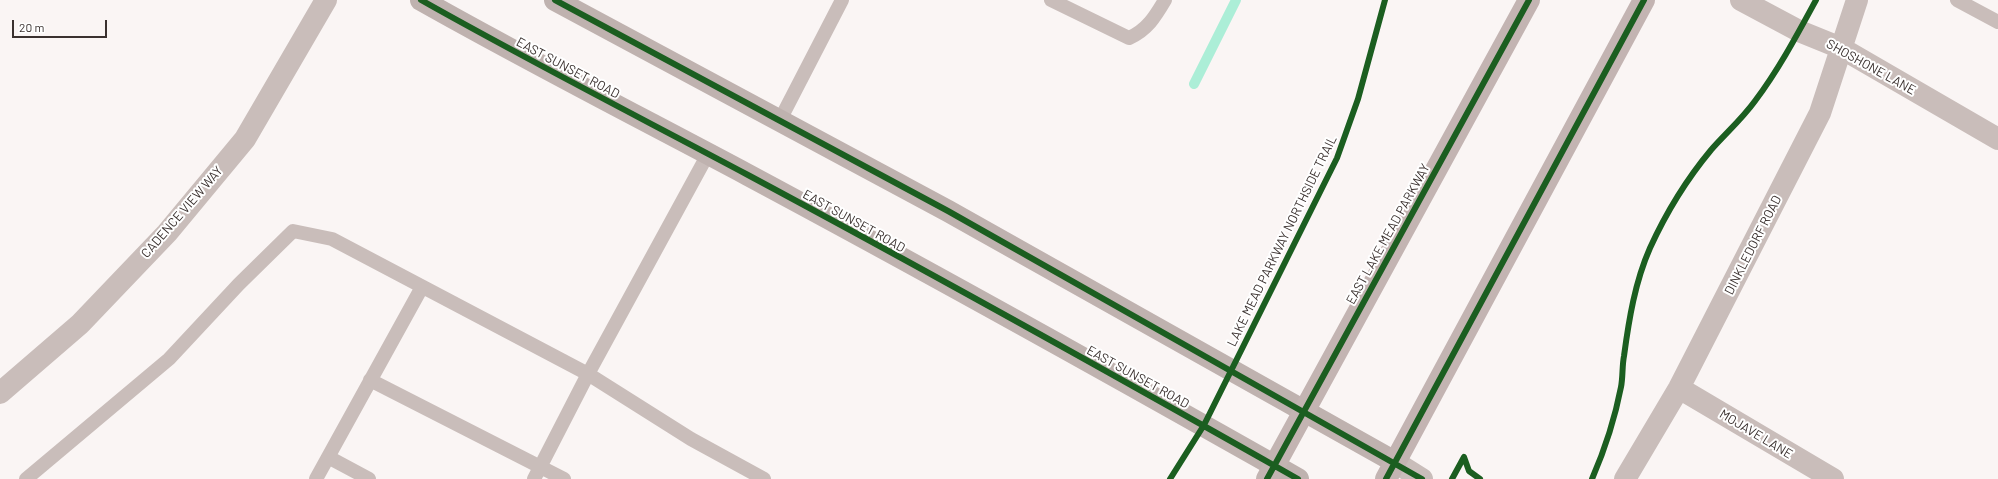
<!DOCTYPE html>
<html>
<head>
<meta charset="utf-8">
<style>
	body { margin:0 }
	#map { position:relative; width:1998px; height:479px; overflow:hidden; background:#faf5f4; font-family:Barlow,sans-serif }
	canvas { display:block }
	.scale { position:absolute; left:12px; top:20px; width:95px; height:18px; box-sizing:border-box; border:2px solid #3a312f; border-top:0; padding-left:5px; font-size:12px; line-height:14px; white-space:nowrap; color:#3a312f; -webkit-text-stroke:3px #fff; paint-order:stroke }
</style>
</head>
<body>
<div id="map">
<canvas width="1998" height="479"></canvas>
<div class="scale">20 m</div>
</div>
<script>
const ctx = document.querySelector('canvas').getContext('2d');
ctx.lineJoin = 'round';
function trace(path, color, width, dash) { ctx.strokeStyle = color; ctx.lineWidth = width; ctx.lineCap = dash ? 'butt' : 'round'; ctx.setLineDash(dash || []); ctx.stroke(path); }
function drawText(font, color, halo, rows, align = 'center') {
  ctx.font = font + ' Barlow,sans-serif'; ctx.lineWidth = 4; ctx.setLineDash([]); ctx.textBaseline = 'middle'; ctx.strokeStyle = halo; ctx.fillStyle = color; for (const [text, x, y, turn = 0] of rows) {
    ctx.save(); ctx.translate(x, y); ctx.rotate((+turn || 0) * Math.PI / 180); ctx.textAlign = isNaN(turn) ? turn : align; if (halo) ctx.strokeText(text, 0, 0); ctx.fillText(text, 0, 0); ctx.restore();
  }
}
trace(new Path2D(`
	M1194,84L1236,0`), '#aceed7', 10);
trace(new Path2D(`
	M1051,0L1129,38C1147,30 1155,17 1165,0
	M1957,0L1998,22
	M780,120L842,0
	M370,380L564,479
	M328,457L369,479
	M26,479L169,359L239,284L293,231L332,239L588,374L691,439L764,479
	M316,479L422,287
	M534,479L588,374L708,154`), '#c9bdba', 14);
trace(new Path2D(`
	M1741,0L1799,31L1841,48L1998,139
	M1679,388L1833,479
	M0,393L80,324L167,233L245,139L326,0
	M1625,479L1679,388L1820,113L1857,0`), '#c9bdba', 22);
trace(new Path2D(`
	M1395,462L1422,479`), '#c9bdba', 22);
trace(new Path2D(`
	M421,0C529,61 639,117 748,175C933,274 1116,376 1298,479
	M555,0L948,211L1395,462`), '#bfb2af', 22);
trace(new Path2D(`
	M1267,479L1529,0
	M1386,479L1644,0`), '#c3b4b2', 22);
trace(new Path2D(`
	M421,0C529,61 639,117 748,175C933,274 1116,376 1298,479
	M555,0L948,211L1422,479
	M1170,479L1204,425L1337,158L1358,99L1385,0
	M1267,479L1529,0
	M1386,479L1644,0
	M1452,479L1464,457L1469,471L1480,479
	M1592,479C1605,449 1615,418 1621,387C1623,377 1622,366 1624,356C1629,319 1635,282 1650,248C1666,213 1686,180 1711,150C1725,134 1742,119 1755,101C1779,69 1797,35 1816,0`), '#1b5e20', 6);
drawText('13px', '#3a312f', '#fff', [
	["SHOSHONE LANE",1871,67,29],
	["EAST SUNSET ROAD",568,68,28],
	["CADENCE VIEW WAY",182,212,-49],
	["EAST SUNSET ROAD",854,221,29],
	["EAST LAKE MEAD PARKWAY",1388,234,-61],
	["LAKE MEAD PARKWAY NORTHSIDE TRAIL",1282,241,-64],
	["DINKLEDORF ROAD",1753,245,-63],
	["EAST SUNSET ROAD",1138,377,29],
	["MOJAVE LANE",1756,434,31]
]);
</script>
</body>
</html>
